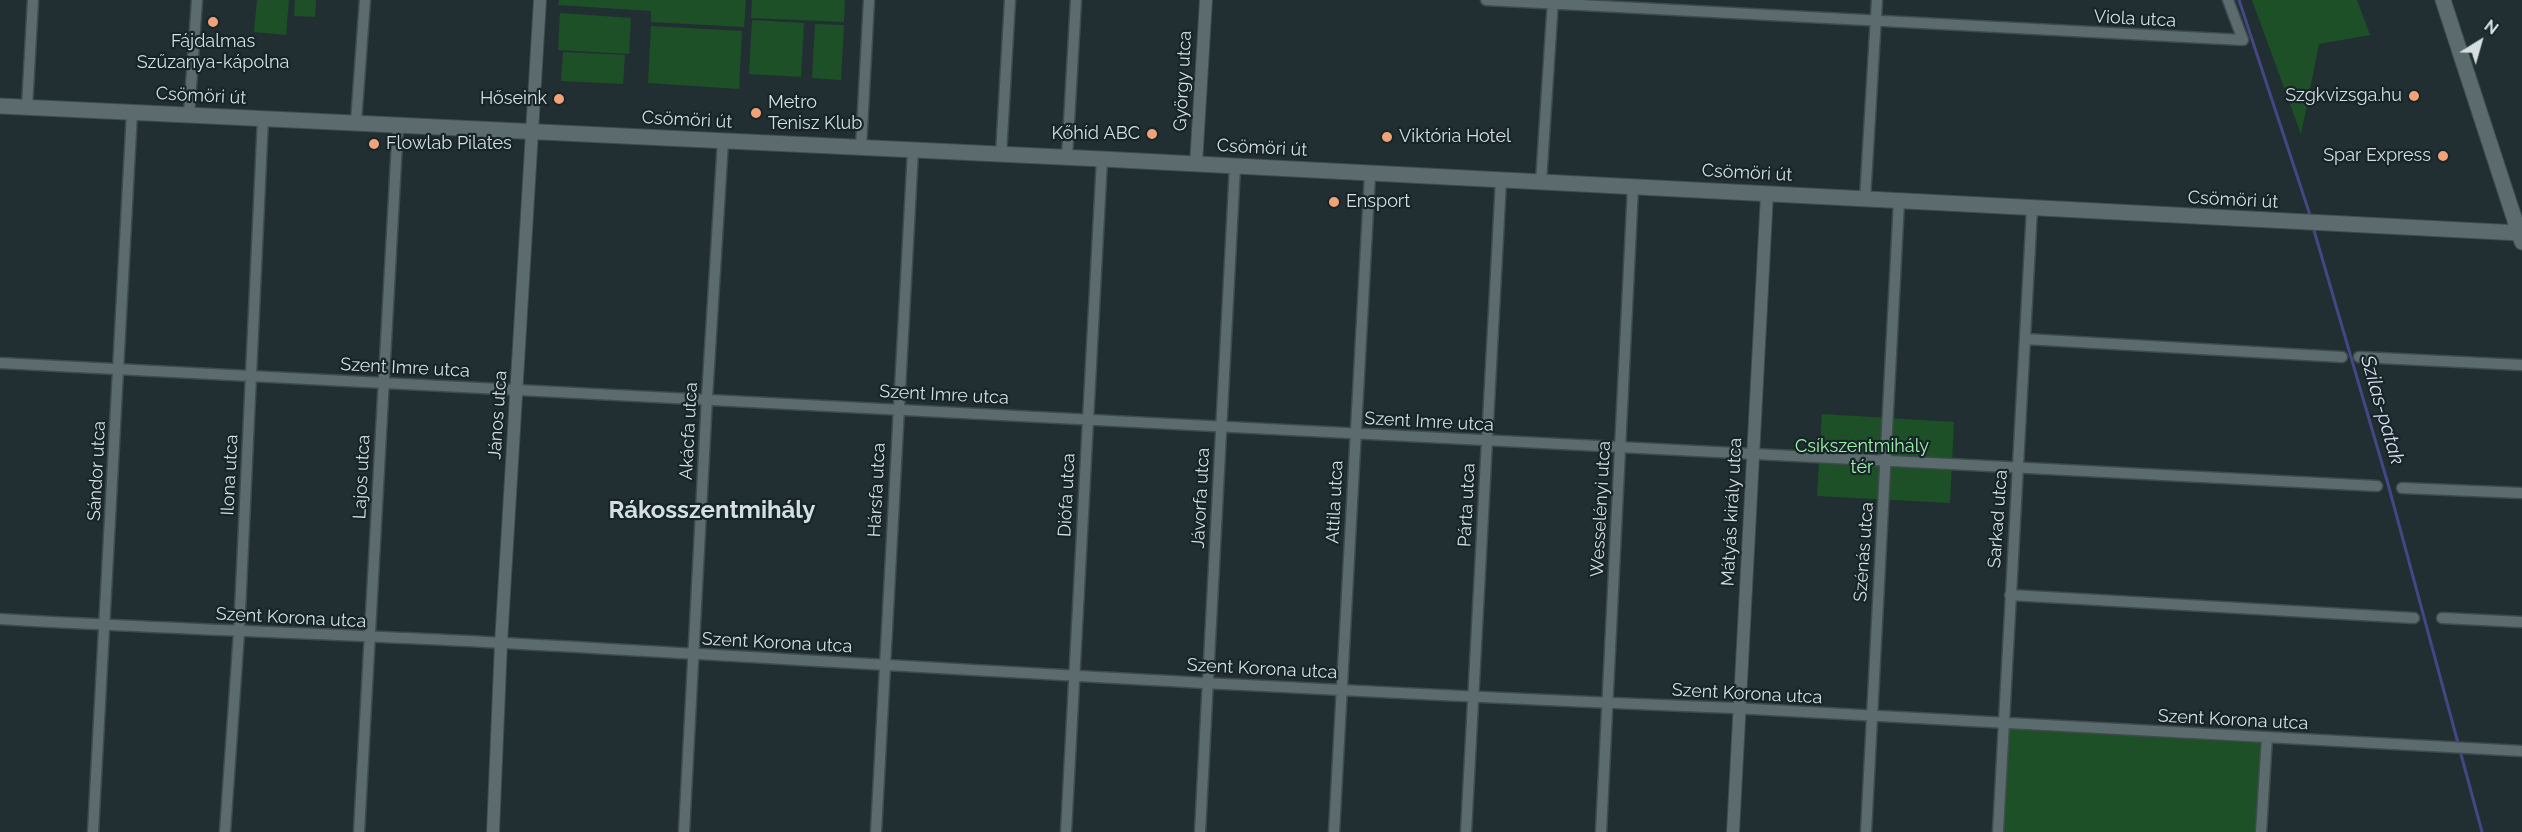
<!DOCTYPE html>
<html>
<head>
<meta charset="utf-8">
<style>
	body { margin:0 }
	#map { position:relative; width:2522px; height:832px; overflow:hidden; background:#212f32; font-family:Raleway,sans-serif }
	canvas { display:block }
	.north { position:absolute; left:2450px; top:12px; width:60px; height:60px; -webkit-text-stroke:4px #172528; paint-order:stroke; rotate:37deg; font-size:16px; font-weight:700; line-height:24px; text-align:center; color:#d5dee0 }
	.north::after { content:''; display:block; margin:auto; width:21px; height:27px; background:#d5dee0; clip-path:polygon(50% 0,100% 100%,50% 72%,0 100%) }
</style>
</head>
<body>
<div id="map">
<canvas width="2522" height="832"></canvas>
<div class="north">N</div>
</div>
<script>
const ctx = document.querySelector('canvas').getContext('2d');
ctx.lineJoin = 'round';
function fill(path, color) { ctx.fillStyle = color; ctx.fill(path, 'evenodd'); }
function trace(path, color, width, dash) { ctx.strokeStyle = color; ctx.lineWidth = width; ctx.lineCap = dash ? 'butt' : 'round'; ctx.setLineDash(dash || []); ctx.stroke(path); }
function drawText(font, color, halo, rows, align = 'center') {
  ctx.font = font + ' Raleway,sans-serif'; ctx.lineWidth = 4.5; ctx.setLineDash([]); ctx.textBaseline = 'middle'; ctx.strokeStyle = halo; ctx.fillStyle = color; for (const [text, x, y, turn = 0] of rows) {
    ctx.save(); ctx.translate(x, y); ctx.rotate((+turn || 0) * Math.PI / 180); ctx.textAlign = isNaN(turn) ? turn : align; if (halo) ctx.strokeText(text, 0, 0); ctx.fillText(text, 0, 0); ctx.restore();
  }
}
fill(new Path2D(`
	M257,0H289L286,35L254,32Z
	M295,0H316L315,17L294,16Z
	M559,0H746L744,27L651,22V11L558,5Z
	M752,0H845L844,22L751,18Z
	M2252,0H2357L2370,35L2319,44L2301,134Z
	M560,13L631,18L629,54L558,50Z
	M752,20L804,23L801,77L749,74Z
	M815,24L844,25L841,80L812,78Z
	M651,26L742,31L739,89L648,83Z
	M563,52L625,55L623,84L561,81Z
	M1822,414L1954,422L1950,503L1817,496Z
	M2004,725L2267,737L2261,832H1999Z`), '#1d5027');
trace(new Path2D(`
	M2239,0L2311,218
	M2313,227L2388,484L2482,832`), '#454785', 3);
const minor = new Path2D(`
	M1486,0L2243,40L2228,0
	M27,107L33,0
	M189,115L197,0
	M356,122L365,0
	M861,147L869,0
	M1001,155L1010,0
	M1067,157L1076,0
	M1541,182L1553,0
	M1865,199L1877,0
	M2025,339L2342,357
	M2359,357L2522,365
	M0,363C792,404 1585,446 2377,486
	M2402,488L2522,493
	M2010,595L2414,618
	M2442,618L2522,622
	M0,619C168,629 337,634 505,643C914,666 1323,692 1733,708L2522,751
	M93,832L132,112
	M225,832L239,632L263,118
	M359,832L398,124
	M684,832L707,398L723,141
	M876,832L913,150
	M1066,832L1102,159
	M1200,832L1235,166
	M1334,832L1370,174
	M1466,832L1501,180
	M1601,832L1633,187
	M1866,832L1899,201
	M1998,832L2032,209
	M2261,832L2267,737`);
const tertiary = new Path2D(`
	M1196,164L1206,0
	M493,832L501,643L540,0
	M1733,832L1767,194`);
const secondary = new Path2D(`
	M2443,0L2522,242
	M0,106L1102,159L2519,233`);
trace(minor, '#3f4b4d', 13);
trace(tertiary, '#3f4b4d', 14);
trace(secondary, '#3f4b4d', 17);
trace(minor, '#5b6b6e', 10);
trace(tertiary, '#5b6b6e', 12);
trace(secondary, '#5b6b6e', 15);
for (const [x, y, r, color] of [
	[213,22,6,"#f0a279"],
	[2414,96,6,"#f0a279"],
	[559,99,6,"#f0a279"],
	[756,113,6,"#f0a279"],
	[1152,134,6,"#f0a279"],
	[1387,137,6,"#f0a279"],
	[374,144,6,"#f0a279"],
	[2443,156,6,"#f0a279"],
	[1334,202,6,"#f0a279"]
]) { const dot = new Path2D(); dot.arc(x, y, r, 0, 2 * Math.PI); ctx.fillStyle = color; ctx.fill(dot); trace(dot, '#172528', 2); }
drawText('18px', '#d5dee0', '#172528', [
	["Viola utca",2135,19,3],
	["György utca",1183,81,-87],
	["Csömöri út",201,96,3],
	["Csömöri út",687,120,3],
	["Csömöri út",1262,148,3],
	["Csömöri út",1747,173,3],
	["Csömöri út",2233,200,3],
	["Szent Imre utca",405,368,3],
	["Szent Imre utca",944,395,3],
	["János utca",498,415,-86],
	["Szent Imre utca",1429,422,3],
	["Akácfa utca",689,431,-87],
	["Sándor utca",97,471,-87],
	["Ilona utca",230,475,-87],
	["Lajos utca",362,477,-87],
	["Hársfa utca",877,490,-87],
	["Diófa utca",1067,495,-87],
	["Jávorfa utca",1201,498,-87],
	["Attila utca",1335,502,-87],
	["Párta utca",1467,505,-87],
	["Wesselényi utca",1601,509,-87],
	["Mátyás király utca",1732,512,-87],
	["Sarkad utca",1998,519,-86],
	["Szénás utca",1864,552,-86],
	["Szent Korona utca",291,618,3],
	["Szent Korona utca",777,643,3],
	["Szent Korona utca",1262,669,3],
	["Szent Korona utca",1747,694,3],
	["Szent Korona utca",2233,720,3]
]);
drawText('18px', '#d5dee0', '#172528', [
	["Fájdalmas",213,42,"center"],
	["Szűzanya-kápolna",213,63,"center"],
	["Szgkvizsga.hu",2402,96],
	["Hőseink",547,99],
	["Metro",768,103,"left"],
	["Tenisz Klub",768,124,"left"],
	["Kőhíd ABC",1140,134],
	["Viktória Hotel",1399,137,"left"],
	["Flowlab Pilates",386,144,"left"],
	["Spar Express",2431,156],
	["Ensport",1346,202,"left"]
], 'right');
drawText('18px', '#9df2a8', '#172528', [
	["Csíkszentmihály",1862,447],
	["tér",1862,468]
]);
drawText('italic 20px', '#d8dbee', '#172528', [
	["Szilas-patak",2382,410,74]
]);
drawText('bold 24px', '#d5dee0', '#172528', [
	["Rákosszentmihály",712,511]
]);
</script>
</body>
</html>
